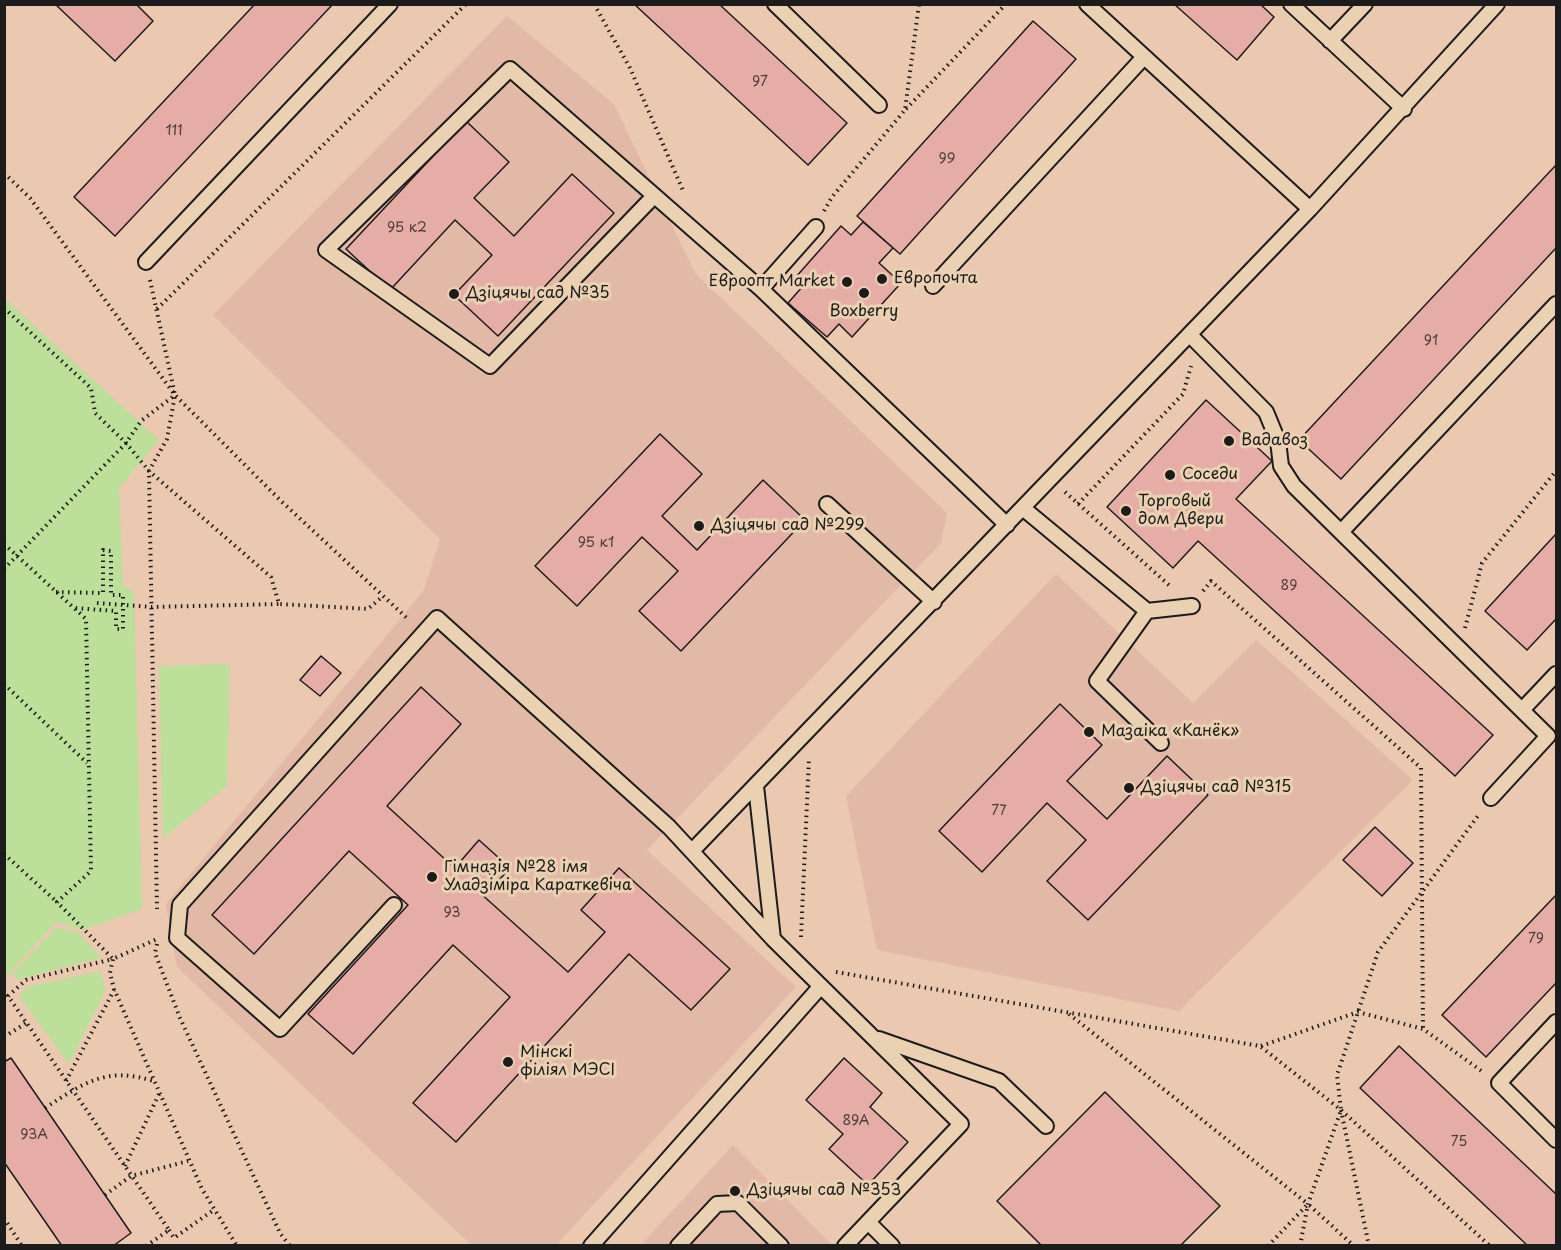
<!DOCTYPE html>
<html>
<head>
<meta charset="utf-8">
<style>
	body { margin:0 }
	#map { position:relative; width:1561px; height:1250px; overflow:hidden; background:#ebc8b0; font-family:"Playpen Sans",sans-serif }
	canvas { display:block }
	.frame { position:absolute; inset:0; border:6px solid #1c1c1c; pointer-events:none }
</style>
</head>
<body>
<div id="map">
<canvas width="1561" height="1250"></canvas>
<div class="frame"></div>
</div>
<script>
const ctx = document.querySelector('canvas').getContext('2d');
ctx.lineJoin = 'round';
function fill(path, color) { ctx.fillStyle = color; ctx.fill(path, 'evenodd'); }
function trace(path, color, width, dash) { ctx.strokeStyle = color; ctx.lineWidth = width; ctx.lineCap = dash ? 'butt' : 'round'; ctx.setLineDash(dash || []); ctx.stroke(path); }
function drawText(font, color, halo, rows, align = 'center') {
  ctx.font = font + ' "Playpen Sans",sans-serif'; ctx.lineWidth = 6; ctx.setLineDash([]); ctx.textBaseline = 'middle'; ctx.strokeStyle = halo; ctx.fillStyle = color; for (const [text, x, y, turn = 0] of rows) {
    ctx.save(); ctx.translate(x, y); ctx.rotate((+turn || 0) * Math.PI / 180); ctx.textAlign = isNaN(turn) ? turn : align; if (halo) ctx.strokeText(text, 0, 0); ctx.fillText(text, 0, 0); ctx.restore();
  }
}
fill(new Path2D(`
	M507,16L614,104L695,273L947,513L941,543L647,850L796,987L556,1245H471L177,967L166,904L424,590L440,539L213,315Z
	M1056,574L1193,703L1256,640L1413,780L1179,1011L877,950L846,796Z
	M733,1145L824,1237L833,1245L640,1246Z`), '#e2b9a7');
fill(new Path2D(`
	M5,299L159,440L119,488L123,585L134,593L142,909L82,930L56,922L5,978Z
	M230,664L227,786L163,838L159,666Z
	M56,927L77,932L102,957L17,980L12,974Z
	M100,971L106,990L69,1064L19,996L26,987Z`), '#bcdf99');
const building = new Path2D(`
	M55,4H136L153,21L115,61Z
	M255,4H333L115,236L74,197Z
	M634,4H719L847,123L808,165Z
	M1174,4H1260L1274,17L1237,60Z
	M1033,21L1076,59L900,254L857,216Z
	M466,121L509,162L474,198L514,236L572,174L614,213L498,336L454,295L492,255L455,220L390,290L346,249Z
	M1556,165V248L1341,479L1299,440Z
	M863,222L893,248L879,263L901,283L852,337L839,324L827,337L788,303L803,286L795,278L841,226L851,235Z
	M1206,400L1272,461L1236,499L1493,735L1455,776L1198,541L1173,568L1107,507Z
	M660,434L702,474L662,516L697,550L763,480L805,520L681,651L639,611L678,571L642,537L577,606L535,566Z
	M1556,534V619L1527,650L1485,611Z
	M321,656L341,673L320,696L300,680Z
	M421,687L461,724L387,806L460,873L464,868L459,863L479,840L510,868L491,889L486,884L479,892L568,972L605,932L581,910L619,868L730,969L691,1010L629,954L456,1142L413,1103L510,997L453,945L353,1054L308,1014L408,905L349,851L254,954L212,915Z
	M1060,704L1102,745L1067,781L1107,819L1167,756L1208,795L1088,920L1047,881L1086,840L1047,803L982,872L939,831Z
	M1375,827L1413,863L1382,896L1343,860Z
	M1556,895V983L1486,1057L1442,1015Z
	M1399,1046L1556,1194V1246H1528L1360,1088Z
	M11,1058L131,1233L113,1246H62L4,1162V1062Z
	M844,1058L882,1093L870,1107L908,1142L868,1185L829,1149L843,1134L806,1100Z
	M1105,1092L1220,1206L1180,1246H1042L997,1201Z`);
fill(building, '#e6ada6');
trace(building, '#1c1c1c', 1.5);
const service = new Path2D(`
	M775,4L879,105
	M1087,4L1310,209
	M1291,4L1404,109
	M1330,41L1365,4
	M654,196L490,366L326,250L510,69L761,289
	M816,227L761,289L1007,525
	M146,262L390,4
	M933,286L1144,57
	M1190,335L1266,412L1278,441L1281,466L1294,486L1548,736L1491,798
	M827,504L934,602
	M1024,509L1147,611L1192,606
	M1341,532L1556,304
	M1147,611L1097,681L1161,743
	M1522,710L1556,674
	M756,786L773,939
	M693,850L1310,209L1497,4
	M394,905L280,1029L177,938L180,905L437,618L669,827L773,939L961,1124L845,1246
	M1556,1022L1499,1083L1556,1140
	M879,1039L999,1081L1046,1126
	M868,1222L892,1246
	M591,1246L821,986
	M678,1246L717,1204L738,1203L781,1246`);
trace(service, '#1c1c1c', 18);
trace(new Path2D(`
	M594,4L630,68L684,193
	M906,109L1006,4
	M4,173L30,198L175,395L280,500L409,620
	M824,211L832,197L905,110L919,4
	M150,280L175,395L167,439L149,471L157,909
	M4,308L91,388L95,413L126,443L149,471L271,577L279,604L368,609L383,596
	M157,309L466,4
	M1065,492L1171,587
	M1078,504L1183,394L1191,366
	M4,544L86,619L91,871L57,902L113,959L157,939
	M4,569L126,443L141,421L175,395
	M1203,591L1211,581L1421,768L1423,1029
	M56,592L103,593V550L111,551V595H123V629H116V611L74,608
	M97,603L152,607L279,604
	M1465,628L1482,563L1556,471
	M4,684L87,763
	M4,854L57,902
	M801,937L809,758
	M157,944L155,953L180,1018L280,1233L290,1246
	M836,972L1260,1046L1341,1110L1490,1246
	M1069,1014L1308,1204
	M4,1037L26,1023
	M1261,1046L1358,1012L1423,1029L1483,1072
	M66,1081L114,990
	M45,1108C84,1083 106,1066 153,1081
	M1341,1110L1369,1246
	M125,1166L159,1094
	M105,1195L131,1176L188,1161
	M4,1218L22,1246
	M169,1230L174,1238L215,1209
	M146,1246L169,1230L8,996L26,980L113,959L110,973L114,989L202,1189L237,1246
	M1268,1246L1308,1204L1354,1246
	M1300,1246L1308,1204L1341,1110L1337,1075L1378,952L1480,813`), '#1c1c1c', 4, [1.5, 4.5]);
trace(service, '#ead1b2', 14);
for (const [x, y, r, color] of [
	[882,279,6,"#1c1c1c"],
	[847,282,6,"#1c1c1c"],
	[864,293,6,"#1c1c1c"],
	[454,294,6,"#1c1c1c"],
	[1229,441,6,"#1c1c1c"],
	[1170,475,6,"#1c1c1c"],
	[1126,511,6,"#1c1c1c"],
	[699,526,6,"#1c1c1c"],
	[1089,732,6,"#1c1c1c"],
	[1129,788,6,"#1c1c1c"],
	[432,877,6,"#1c1c1c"],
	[508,1062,6,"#1c1c1c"],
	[735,1191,6,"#1c1c1c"]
]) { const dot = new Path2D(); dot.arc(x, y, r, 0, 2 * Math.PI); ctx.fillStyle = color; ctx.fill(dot); trace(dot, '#ead1b2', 2); }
drawText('14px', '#4e403e', null, [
	["97",760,82],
	["111",174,131],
	["99",947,159],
	["95 к2",407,228],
	["91",1431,341],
	["95 к1",596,543],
	["89",1289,586],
	["77",999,811],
	["93",452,913],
	["79",1536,939],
	["89А",856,1121],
	["93А",34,1135],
	["75",1459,1142]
]);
drawText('16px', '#1c1c1c', '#ead1b2', [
	["Европочта",894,279],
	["Евроопт Market",835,282,"right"],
	["Дзіцячы сад №35",466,294],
	["Boxberry",864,312,"center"],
	["Вадавоз",1241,441],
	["Соседи",1182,475],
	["Торговый",1138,502],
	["дом Двери",1138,520],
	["Дзіцячы сад №299",711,526],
	["Мазаіка «Канёк»",1101,732],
	["Дзіцячы сад №315",1141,788],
	["Гімназія №28 імя",444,868],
	["Уладзіміра Караткевіча",444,886],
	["Мінскі",520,1053],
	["філіял МЭСІ",520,1071],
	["Дзіцячы сад №353",747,1191]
], 'left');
</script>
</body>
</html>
